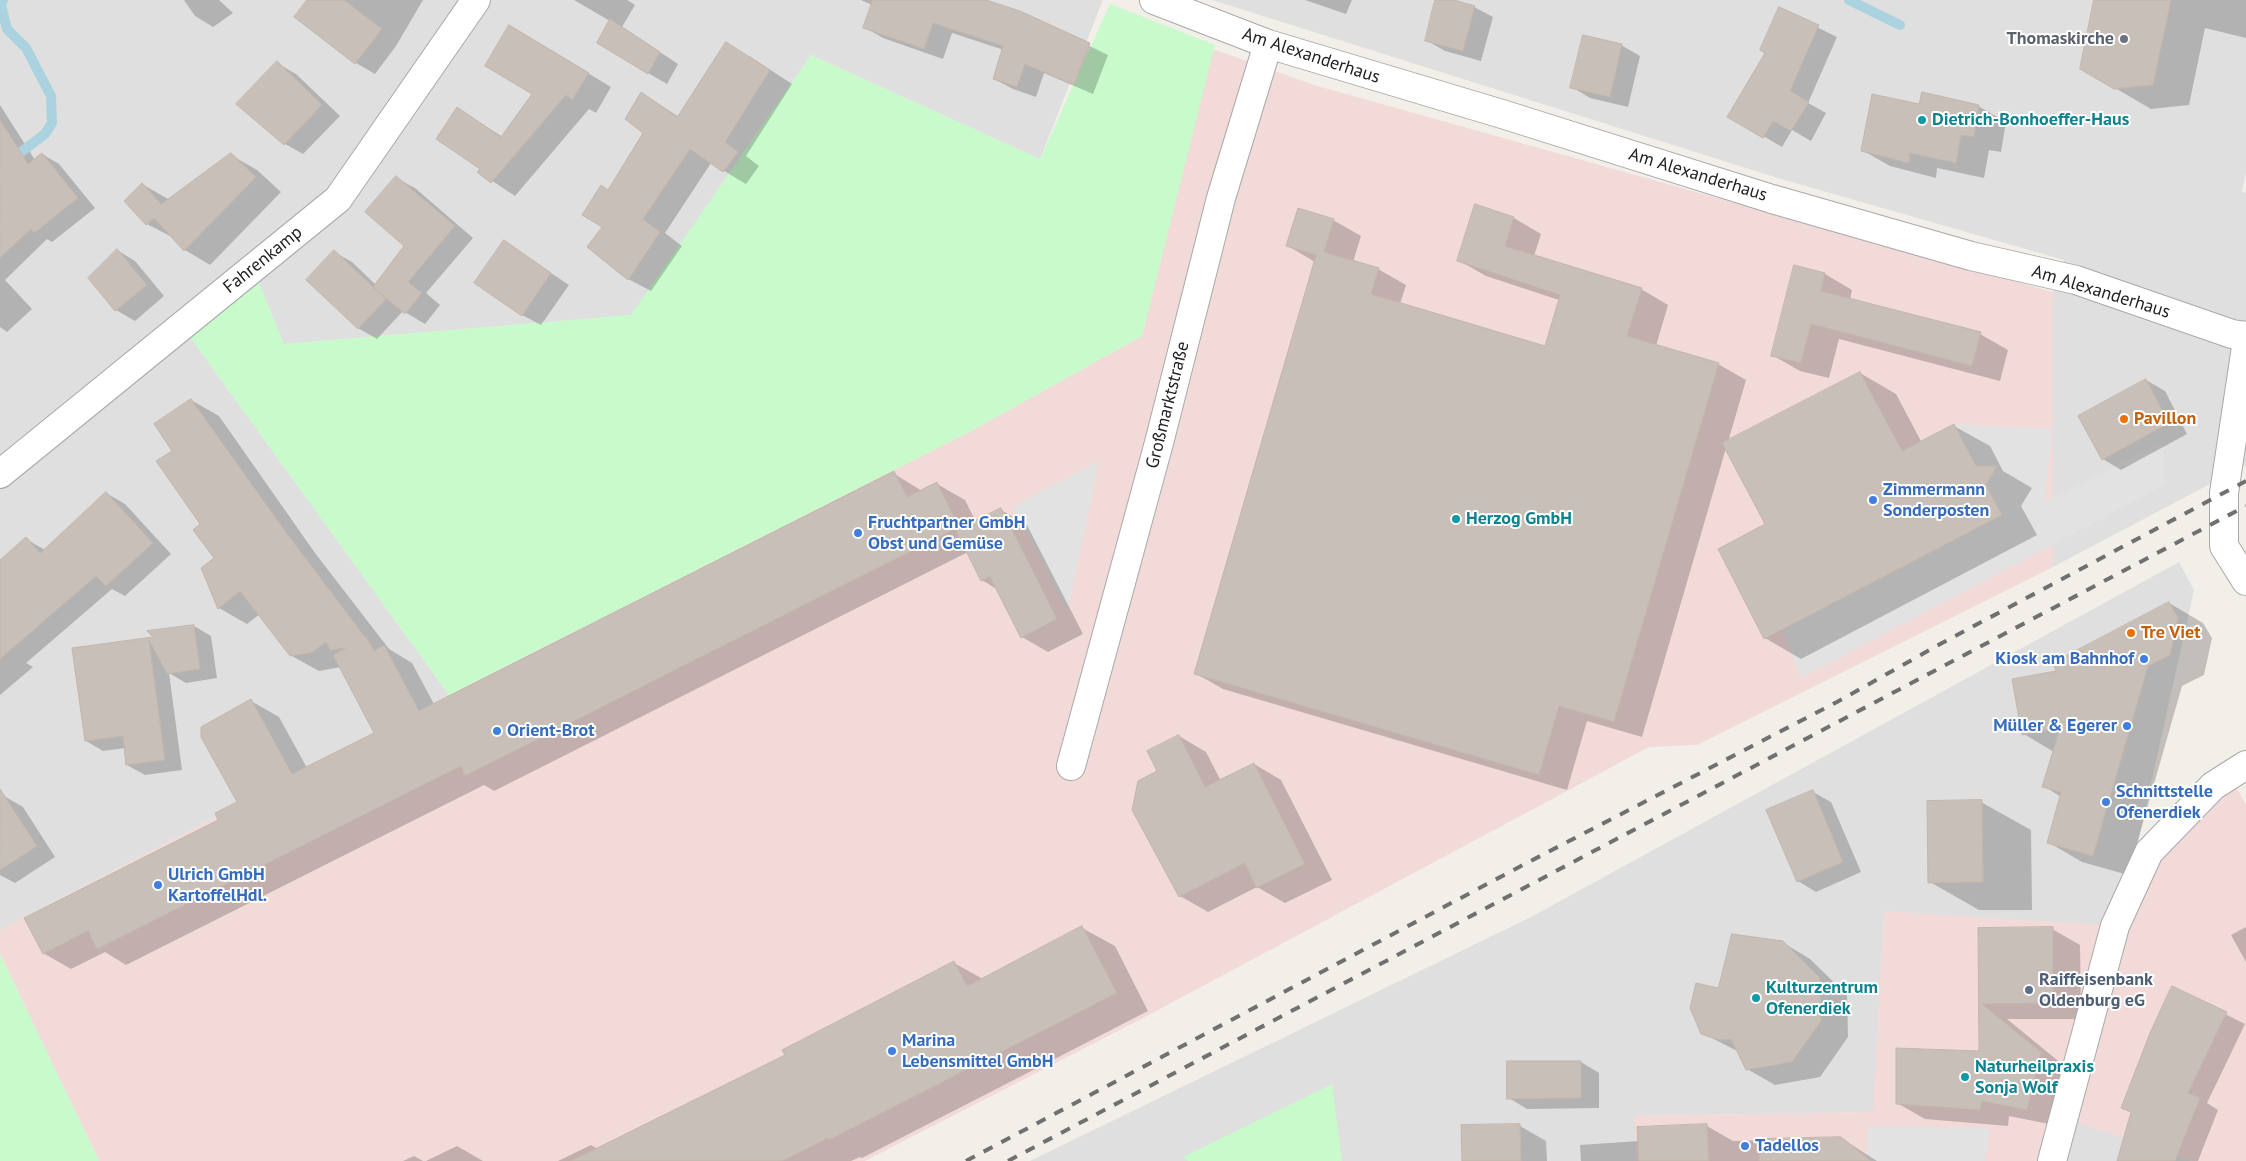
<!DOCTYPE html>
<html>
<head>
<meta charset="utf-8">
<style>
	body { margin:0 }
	canvas { display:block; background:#f2efe9 }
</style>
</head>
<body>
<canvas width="2246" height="1161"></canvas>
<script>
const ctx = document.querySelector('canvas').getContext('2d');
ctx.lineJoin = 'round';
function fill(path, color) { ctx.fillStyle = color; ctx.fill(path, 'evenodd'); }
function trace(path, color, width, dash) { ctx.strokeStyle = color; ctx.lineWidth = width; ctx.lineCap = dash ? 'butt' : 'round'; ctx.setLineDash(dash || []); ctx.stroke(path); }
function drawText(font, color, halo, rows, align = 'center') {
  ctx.font = font + ' "PT Sans",sans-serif'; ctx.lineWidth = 4; ctx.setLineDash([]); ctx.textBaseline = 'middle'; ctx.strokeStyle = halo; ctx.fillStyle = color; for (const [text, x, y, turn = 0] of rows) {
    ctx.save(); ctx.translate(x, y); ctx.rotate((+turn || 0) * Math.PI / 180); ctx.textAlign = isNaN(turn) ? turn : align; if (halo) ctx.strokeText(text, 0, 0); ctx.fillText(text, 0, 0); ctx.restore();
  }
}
fill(new Path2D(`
	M0,0H1103L1040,159L811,55L632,315L284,344L182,326L449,695L0,930Z
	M1212,0H2246V173L2242,191L2246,193V465L2053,567V292L2064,260L1781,179Z
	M2179,562L2194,590L2125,901L2115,926L1884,912L1874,1112L1635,1116L1637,1161H1030L1531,917Z
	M2064,1117L2192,1161H2052Z`), '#e0dfdf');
fill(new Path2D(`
	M1213,49L1314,85L2053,292V567L1697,745L1649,747L1145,1017L865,1161H99L0,954V930L449,695L971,431L1142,336Z
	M2234,783L2246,805V1161H2192L2064,1118L2052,1161H1637L1634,1116L1873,1112L1884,911L2115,926L2155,854Z`), '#f2dad9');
fill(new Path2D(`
	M1110,4L1215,45L1142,336L971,431L449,695L182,326L253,268L284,344L631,315L811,55L1040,159Z
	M0,954L99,1161H0Z
	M1332,1084L1342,1161H1188L1183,1157Z`), '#c8facc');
fill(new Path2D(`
	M1954,424L2053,429L2044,502L2163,443L2165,485L1801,678L1782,629L2001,515L1986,485L1997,466H1976Z
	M1099,461L1068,611L1013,506Z
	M1867,1126L1990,1128L1985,1161H1867Z`), '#e2e2e2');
fill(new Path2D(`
	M184,0H219L233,13L213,27L195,16Z
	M309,0H423L396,46L375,74L356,63L296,17Z
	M574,0H627L635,5L622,27L678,64L667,84L648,73L610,21Z
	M861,0H982L1019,12L1108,55L1093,94L1044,73L1036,97L1013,89L994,79L1004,50L952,33L943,59L883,38L864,27L872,5Z
	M1305,0H1352L1346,14Z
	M1437,0H1449L1474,7L1493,17L1481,61L1445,51L1426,40Z
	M2095,0H2246V38L2205,28L2189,105L2151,109L2081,68Z
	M1780,9L1837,37L1808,103L1826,113L1811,141L1792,130L1782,147L1729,116L1766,53Z
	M533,40L611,87L596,113L589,109L515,196L479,172L481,168L458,109L503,137L534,93Z
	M1621,45L1640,56L1628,107L1590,98L1572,87Z
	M749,56L792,84L746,156L759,166L746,184L711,163L665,233L682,246L651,291L628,279L603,227L609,191L644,132L642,93L679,117Z
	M277,63L296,74L340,116L303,154L285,144Z
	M0,105L35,160L42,154L59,164L95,208L52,242L47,239L5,280L32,309L7,332L0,327Z
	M1920,105L1978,106L2006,122L2001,152L1989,150L1984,178L1937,168L1936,178L1890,166L1862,150Z
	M231,155L257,170L281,192L210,265L185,250L174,238L147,224L126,201L142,184L168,199Z
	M396,178L415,188L473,238L426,293L440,305L425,324L403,311L377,339L358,328L334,252L352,262L376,285L406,245Z
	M1475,205L1514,218L1541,234L1534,256L1641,289L1668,305L1656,346L1718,364L1746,380L1728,442L1860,373L1896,394L1922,443L1954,426L1990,446L2003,471L2032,488L2021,506L2037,535L1801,659L1765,638L1766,525L1726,448L1642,737L1587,721L1567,790L1223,689L1195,673L1315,262L1288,246L1333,220L1361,236L1353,262L1378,269L1406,285L1400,304L1546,347L1559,300L1486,276L1458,260Z
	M504,242L569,285L541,325L522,315Z
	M117,250L135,261L164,296L135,321L116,310L90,278Z
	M1825,274L1852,290L1850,300L1980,334L2008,350L2000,381L1839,339L1829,378L1800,371L1772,355Z
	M2146,380L2165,391L2187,434L2121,470L2103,459Z
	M191,400L219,416L315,553L389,649L412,663L434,704L893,473L922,491L937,484L965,500L976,522L1001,510L1027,525L1083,634L1048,652L1022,637L998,590L982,580L968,552L494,791L484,785L126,965L105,952L71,969L43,953L220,820L238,803L251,701L279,717L307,768L375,733L341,667L319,671L290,655L260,614L247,624L219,608L203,569L215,559L174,451Z
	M106,493L125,504L171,554L125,596L112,589L26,663L33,667L0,695V562L26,539L45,550Z
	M2169,603L2203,623L2212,638L2204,675L2182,686L2128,875L2082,862L2048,842L2061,797L2044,786L2054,752L2024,734L2057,672Z
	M194,626L211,636L217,678L186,683L169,673L182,770L145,775L127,765L125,748L103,751L86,741L74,649L155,638Z
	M1179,736L1206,752L1221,781L1254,764L1281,780L1332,880L1285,903L1257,887L1208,912L1180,896L1159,772Z
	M1813,792L1831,802L1861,872L1816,892L1798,881Z
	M4,796L23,807L55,857L15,883L0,875V799Z
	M1981,802L2031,830L2032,910H1979L1930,882Z
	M2246,927V962L2231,935Z
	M1082,928L1115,946L1148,1011L862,1158L860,1157L851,1161H558L591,1145L598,1149L787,1055L954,963L983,979Z
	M1980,929H2052L2080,945L2081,1019H2007L2068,1069L2054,1125L2009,1116L2008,1126L1925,1119L1897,1103L1981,1052Z
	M1782,942L1810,959L1847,995L1848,1037L1820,1077L1775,1085L1747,1069L1739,1052L1702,1033L1719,990Z
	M2173,988L2245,1024L2207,1103L2218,1110L2198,1161H2119L2132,1113L2123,1108Z
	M1581,1062L1599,1073V1108L1527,1109L1509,1098Z
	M1463,1126H1520L1546,1141L1547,1161H1463Z
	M1707,1126L1733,1141L1841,1138L1877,1161H1581L1580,1145L1639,1141Z
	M457,1146L483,1161H426Z
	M414,1156L423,1161H403Z`), '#0003');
trace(new Path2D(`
	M1849,0L1900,25
	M0,168L45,134L52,123L51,96L26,48L7,29L1,5L3,0`), '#aad3df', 10);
const building = new Path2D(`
	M307,0H344L382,29L355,64L294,17Z
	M873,0H986L1020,11L1090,43L1074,85L1025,64L1017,87L993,79L1003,46L933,23L924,49L863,28Z
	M1435,0H1454L1475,6L1463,51L1425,41Z
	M2094,0H2171L2153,85L2114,89L2080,69Z
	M1779,7L1819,25L1790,91L1809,102L1791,131L1773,121L1763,138L1727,117L1765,53L1760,50Z
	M610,19L660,52L648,74L597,43Z
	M509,25L589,73L572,100L566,95L491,183L477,172L480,169L436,139L457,107L501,137L532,94L485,66Z
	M1583,35L1622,44L1610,97L1570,88Z
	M726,42L770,70L725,142L738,152L723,172L690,149L643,219L660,232L628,280L587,247L602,227L582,215L601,185L608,190L643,133L625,119L641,92L677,117Z
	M277,61L322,105L284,145L236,104Z
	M1922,92L1979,105L1974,137L1961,135L1956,163L1910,153L1909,163L1861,151L1872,94L1919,104Z
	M0,120L28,164L42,153L78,198L34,233L31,229L0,258Z
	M231,153L256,177L184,251L154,218L146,225L124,201L142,183L161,204Z
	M396,176L455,226L408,282L422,293L405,314L373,287L404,246L365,212Z
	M1475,204L1514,217L1505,246L1642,288L1627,336L1719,363L1614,722L1559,706L1539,775L1194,674L1316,255L1286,246L1298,208L1334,219L1324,252L1379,268L1371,294L1545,346L1560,295L1457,261Z
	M504,240L551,273L522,316L474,283Z
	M117,249L147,285L115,311L88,278Z
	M334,250L386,299L358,329L306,280Z
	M1794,265L1825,273L1821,291L1981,332L1972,366L1811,324L1801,363L1771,356Z
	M1860,372L1902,451L1954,424L1976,466H1997L1986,485L2002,515L1764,639L1718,549L1765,524L1722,443Z
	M2146,379L2169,423L2102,460L2078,416Z
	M191,399L288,535L365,637L366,636L374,651L384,645L419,711L894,471L907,497L937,482L959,527L465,776L461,766L97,949L88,931L43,954L24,918L218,820L215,813L237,802L201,737V727L251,699L292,774L374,733L333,655L346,648L330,650L326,642L311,653L290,656L240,591L218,609L201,568L214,558L193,530L200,524L156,461L172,451L154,424Z
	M106,492L153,543L106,586L96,576L0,659V560L26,537L40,553Z
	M1001,508L1057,619L1021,638L990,577L981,581L956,531Z
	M2169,602L2178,618L2170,655L2148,666L2093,856L2047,843L2061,792L2042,787L2060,728L2022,735L2012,679L2056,671L2053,663Z
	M194,625L200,669L167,674L149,640L165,760L126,765L123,736L85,741L72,648L153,637L147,631Z
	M1179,735L1205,787L1254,763L1305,864L1256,888L1245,863L1179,897L1132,810L1138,781L1157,771L1147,751Z
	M0,789L37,846L0,870Z
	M1813,790L1843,862L1797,882L1766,810Z
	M1982,800L1983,882L1928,883L1927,801Z
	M1082,926L1117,993L829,1140L828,1138L782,1161H571L785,1055L782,1050L954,961L967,986Z
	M2053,927V1003L1982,1004L2041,1052L2027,1110L1982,1101L1980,1110L1896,1104V1048L1979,1051L1978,928Z
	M1732,934L1783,941L1820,978L1821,1021L1792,1062L1746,1070L1731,1039L1719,1040L1701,1034L1690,1008L1696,983L1718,988Z
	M2172,986L2227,1012L2188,1093L2200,1098L2175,1161H2117L2131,1112L2121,1108L2150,1033Z
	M1507,1061H1581V1098L1507,1099Z
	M1520,1124L1521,1161H1462L1461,1125Z
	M1707,1124L1709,1161H1639L1637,1127Z
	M1841,1137L1871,1161H1759V1139Z`);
fill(building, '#c7bfb8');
trace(building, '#c4b6ab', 1);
const minor = new Path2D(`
	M1154,0L1268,44L1502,114L1772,199L1971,256L2076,280L2232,334L2246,336
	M2246,347L2224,493V546L2246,581
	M0,474L338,199L476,0
	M1071,766L1160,439L1221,198L1268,44
	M2052,1161L2115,926L2149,852L2213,786L2246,765`);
trace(minor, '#a9a9a9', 30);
trace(minor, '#fff', 28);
trace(new Path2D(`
	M966,1161L1521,866L1837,702L1942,643L2246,481
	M1008,1161L2246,506`), '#707070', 4, [10, 10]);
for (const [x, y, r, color] of [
	[2124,39,5,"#6b7280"],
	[1922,120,5,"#0f9aa8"],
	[2124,419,5,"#e8710a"],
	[1873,500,5,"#3f7fe0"],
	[1456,519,5,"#0f9aa8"],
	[858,533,5,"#3f7fe0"],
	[2131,633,5,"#e8710a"],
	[2144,659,5,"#3f7fe0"],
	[2127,726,5,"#3f7fe0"],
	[497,731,5,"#3f7fe0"],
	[2106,802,5,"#3f7fe0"],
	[158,885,5,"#3f7fe0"],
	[2029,990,5,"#5c6f8a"],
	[1756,998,5,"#0f9aa8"],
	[892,1051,5,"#3f7fe0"],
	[1965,1077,5,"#0f9aa8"],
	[1745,1146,5,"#3f7fe0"]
]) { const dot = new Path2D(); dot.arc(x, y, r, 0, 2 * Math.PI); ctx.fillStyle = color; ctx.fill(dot); trace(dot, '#fff', 2); }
drawText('bold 18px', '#5b616d', '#fff', [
	["Thomaskirche",2114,39]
], 'right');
drawText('18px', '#222', '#fff', [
	["Am Alexanderhaus",1311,56,18],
	["Am Alexanderhaus",1698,175,17],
	["Fahrenkamp",263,260,-39],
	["Am Alexanderhaus",2101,292,17],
	["Großmarktstraße",1168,405,-76]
]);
drawText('bold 18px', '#0d838f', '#fff', [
	["Dietrich-Bonhoeffer-Haus",1932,120],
	["Herzog GmbH",1466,519],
	["Kulturzentrum",1766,988],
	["Ofenerdiek",1766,1009],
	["Naturheilpraxis",1975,1067],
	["Sonja Wolf",1975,1088]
], 'left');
drawText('bold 18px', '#c56008', '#fff', [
	["Pavillon",2134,419],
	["Tre Viet",2141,633]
], 'left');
drawText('bold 18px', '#366cbe', '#fff', [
	["Zimmermann",1883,490],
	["Sonderposten",1883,511],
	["Fruchtpartner GmbH",868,523],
	["Obst und Gemüse",868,544],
	["Kiosk am Bahnhof",2134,659,"right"],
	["Müller & Egerer",2117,726,"right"],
	["Orient-Brot",507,731],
	["Schnittstelle",2116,792],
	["Ofenerdiek",2116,813],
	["Ulrich GmbH",168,875],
	["KartoffelHdl.",168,896],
	["Marina",902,1041],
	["Lebensmittel GmbH",902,1062],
	["Tadellos",1755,1146]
], 'left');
drawText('bold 18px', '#4e5e75', '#fff', [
	["Raiffeisenbank",2039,980],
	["Oldenburg eG",2039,1001]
], 'left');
</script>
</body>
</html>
